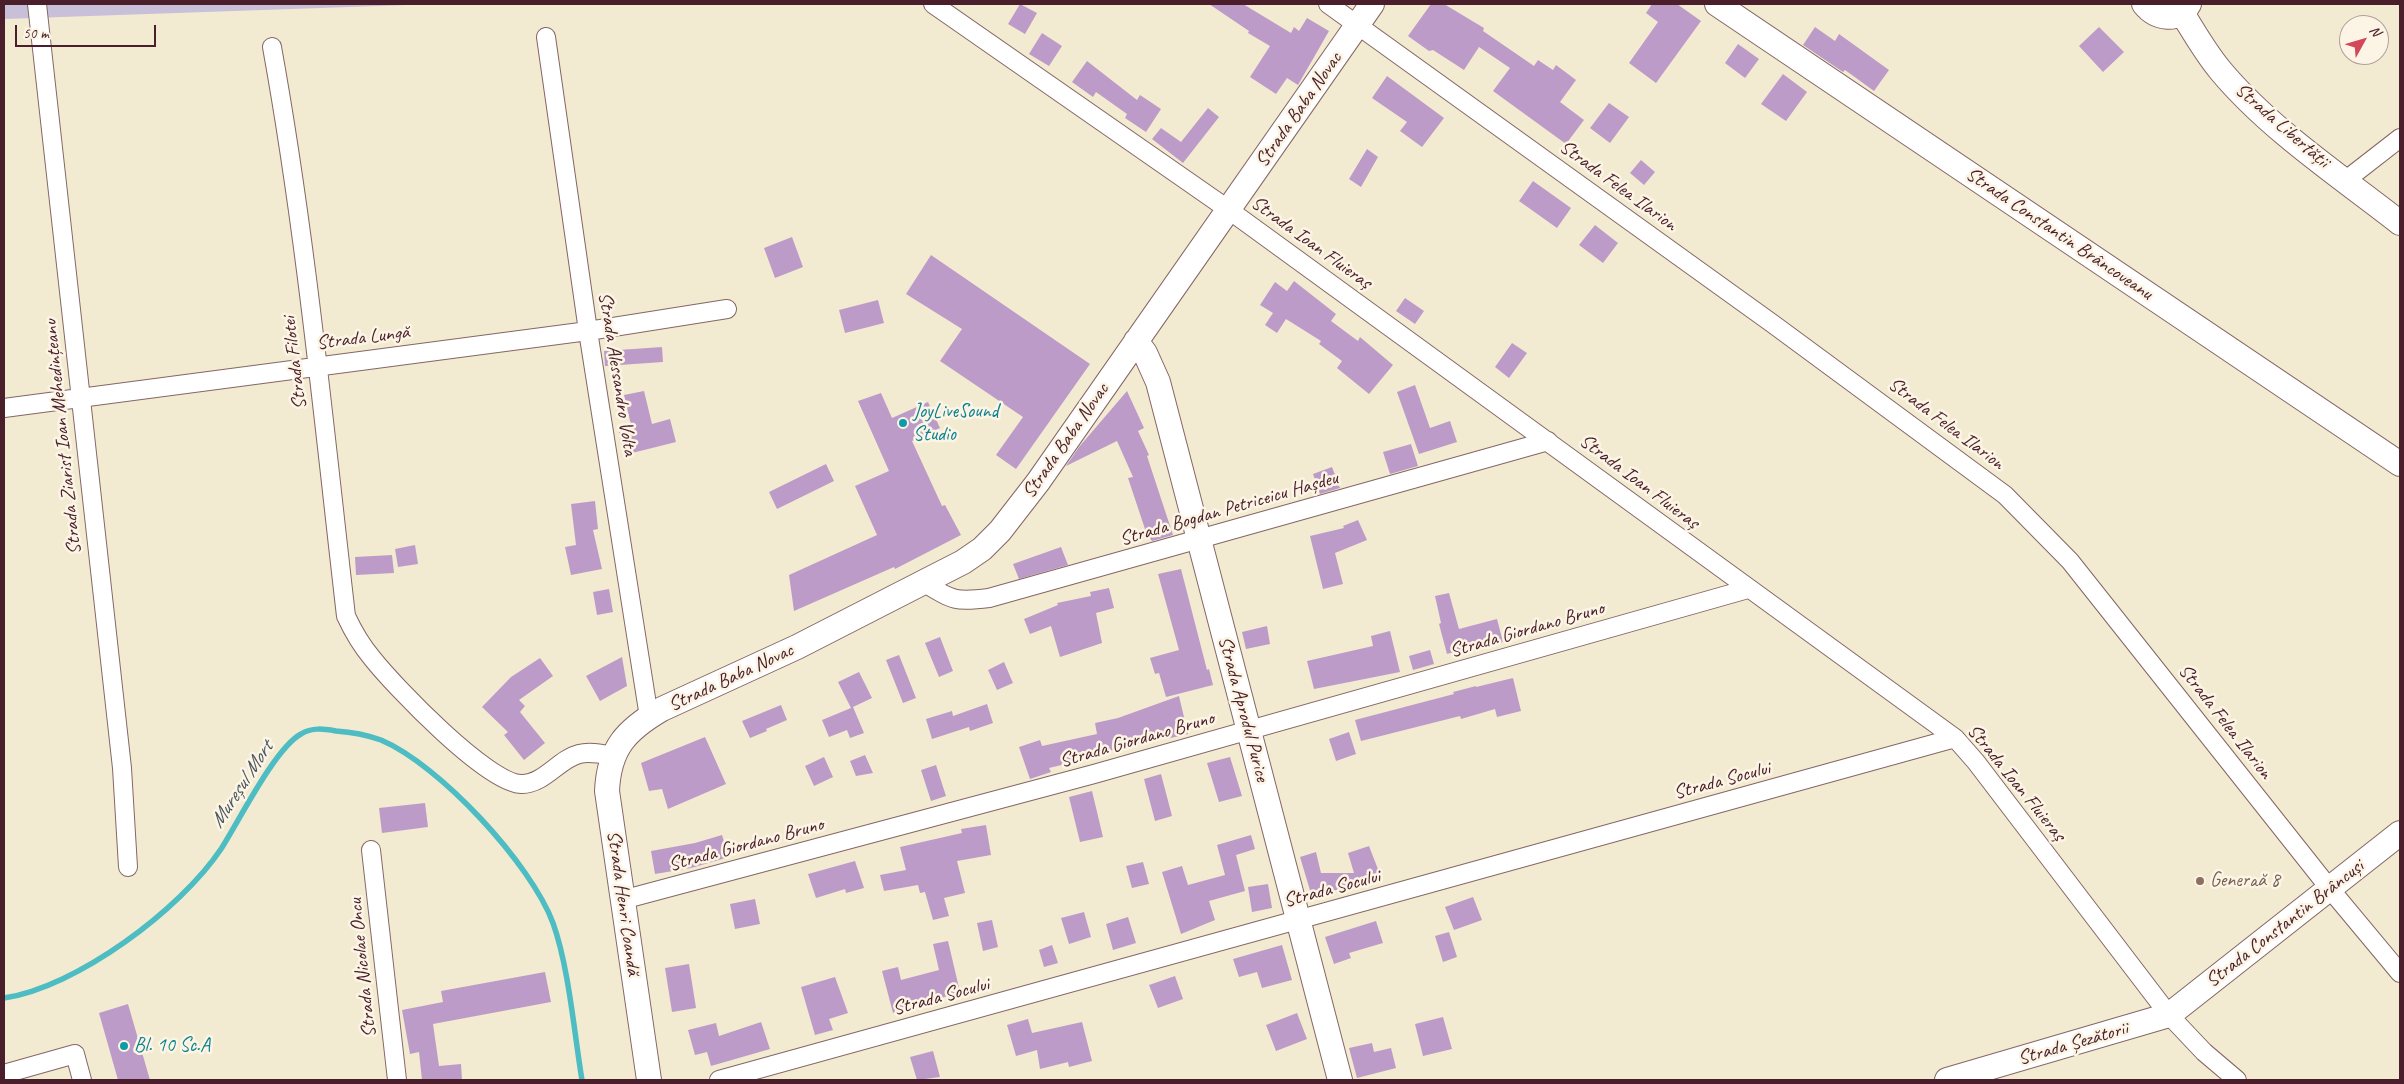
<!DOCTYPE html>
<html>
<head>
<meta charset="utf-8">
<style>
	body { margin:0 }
	#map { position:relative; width:2404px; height:1084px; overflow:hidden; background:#f2ebd1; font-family:Caveat,sans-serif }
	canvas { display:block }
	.frame { position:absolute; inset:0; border:5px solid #4a1f2b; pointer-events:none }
	.north { position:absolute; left:2339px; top:15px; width:50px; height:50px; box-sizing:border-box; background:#fcf5e5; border:1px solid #b59f9b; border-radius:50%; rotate:51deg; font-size:14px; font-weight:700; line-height:20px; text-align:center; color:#4a1f2b }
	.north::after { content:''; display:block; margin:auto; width:18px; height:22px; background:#d1495b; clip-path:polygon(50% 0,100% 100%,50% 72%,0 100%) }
	.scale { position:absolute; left:15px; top:25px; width:141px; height:22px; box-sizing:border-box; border:2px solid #4a1f2b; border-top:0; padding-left:6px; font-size:15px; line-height:18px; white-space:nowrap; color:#4a1f2b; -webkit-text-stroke:4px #fcf5e5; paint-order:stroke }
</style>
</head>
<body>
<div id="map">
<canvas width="2404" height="1084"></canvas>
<div class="frame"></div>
<div class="north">N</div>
<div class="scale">50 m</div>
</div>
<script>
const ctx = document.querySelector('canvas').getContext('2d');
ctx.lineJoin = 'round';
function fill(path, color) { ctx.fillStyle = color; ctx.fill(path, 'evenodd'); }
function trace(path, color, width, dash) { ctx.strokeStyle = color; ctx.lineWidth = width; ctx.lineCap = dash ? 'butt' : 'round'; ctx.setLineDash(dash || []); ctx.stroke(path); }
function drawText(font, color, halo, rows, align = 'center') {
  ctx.font = font + ' Caveat,sans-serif'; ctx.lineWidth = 5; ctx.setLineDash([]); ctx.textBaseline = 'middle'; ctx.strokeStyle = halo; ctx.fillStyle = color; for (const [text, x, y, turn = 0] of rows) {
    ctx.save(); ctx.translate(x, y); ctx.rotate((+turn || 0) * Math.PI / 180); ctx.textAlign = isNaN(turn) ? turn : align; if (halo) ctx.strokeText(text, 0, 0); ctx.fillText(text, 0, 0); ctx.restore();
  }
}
fill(new Path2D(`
	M4,4H435L4,19Z`), '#c8bfd8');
trace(new Path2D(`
	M4,998C77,987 180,910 221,849C239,821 275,748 301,734C312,727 324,729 336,731C351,732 367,735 381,740C440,765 531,864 553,923C569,968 574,1032 582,1080`), '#4ebcc3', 5.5);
fill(new Path2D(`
	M1020,4L1037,13L1025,34L1008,24Z
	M1209,4H1243L1291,33L1294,27L1299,31L1307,18L1329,31L1298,85L1287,78L1276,94L1250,77L1270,46L1248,33L1249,31Z
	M1431,4H1444L1484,28L1483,31L1534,66L1538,60L1553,70L1556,65L1576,80L1560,102L1584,120L1566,144L1493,91L1510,68L1479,47L1464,70L1433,50L1429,51L1408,36Z
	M1652,4H1677L1701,21L1656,83L1629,63L1658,22L1646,13Z
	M1815,27L1835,41L1839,34L1889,70L1874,91L1845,70L1843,72L1803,45Z
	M2099,27L2124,52L2103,72L2079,46Z
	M1042,33L1062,46L1049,66L1029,54Z
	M1738,44L1759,59L1745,78L1725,63Z
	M1087,61L1137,100L1140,95L1161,109L1146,132L1125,118L1127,114L1096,92L1093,97L1072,82Z
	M1783,74L1807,92L1786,121L1761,104Z
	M1387,76L1444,118L1422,147L1400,131L1407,122L1372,98Z
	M1609,103L1629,117L1610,143L1590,128Z
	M1208,108L1219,117L1183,163L1152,139L1161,128L1181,142Z
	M1367,149L1378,157L1361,187L1349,179Z
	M1641,160L1655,172L1644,185L1630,173Z
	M1533,181L1571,208L1557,228L1519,201Z
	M1595,225L1618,243L1603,263L1579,245Z
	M792,237L803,267L775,278L764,248Z
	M931,255L1090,364L1016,469L996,455L1023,417L940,361L962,329L906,294Z
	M1294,281L1336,314L1331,321L1358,341L1360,337L1393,365L1369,394L1337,368L1342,361L1319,344L1321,341L1286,319L1277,333L1265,325L1273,313L1260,305L1275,282L1287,291Z
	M1405,298L1424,311L1415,324L1396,311Z
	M878,300L884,323L845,333L839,310Z
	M1512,343L1527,353L1509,378L1495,367Z
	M662,347L663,362L605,366L604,351Z
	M1415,385L1430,428L1450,421L1457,442L1419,454L1397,392Z
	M644,391L652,424L670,419L676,442L624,455L619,432L632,429L624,395Z
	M1127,391L1144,428L1138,431L1149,455L1147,456L1173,535L1152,541L1143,529H1145L1128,478L1133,477L1117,441L1066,466L1079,447Z
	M881,393L892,418L928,402L940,428L912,441L942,506L945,505L961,535L895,569L894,567L794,611L789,575L877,535L855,486L889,471L858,401Z
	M1411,444L1418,466L1390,474L1383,452Z
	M826,464L834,481L777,509L769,492Z
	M1332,467L1340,488L1320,494L1313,474Z
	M595,501L598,529L593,530L602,569L571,575L565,547L576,545L571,504Z
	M1358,520L1367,540L1335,553L1343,584L1323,589L1310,536L1344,528L1343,526Z
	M415,545L418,564L398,567L395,549Z
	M1061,547L1068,565L1019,579L1013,564Z
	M392,555L394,573L356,575L355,557Z
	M1181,569L1207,670L1209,669L1213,685L1166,697L1159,673L1155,674L1150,658L1179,650L1158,574Z
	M1109,588L1114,608L1096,613L1102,643L1060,657L1051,626L1030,634L1024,619L1058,605L1057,603L1091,596L1090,592Z
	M609,589L613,612L597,615L593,592Z
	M1449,593L1459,629L1497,619L1503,642L1482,648L1481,644L1447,654L1439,624L1441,623L1435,596Z
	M1267,626L1270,644L1246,649L1242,632Z
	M1390,631L1400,672L1314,689L1307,661L1373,646L1371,636Z
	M940,637L953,671L939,677L925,643Z
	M1430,650L1434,664L1413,670L1409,656Z
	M899,655L916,698L903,703L886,660Z
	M622,657L627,686L600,701L586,676Z
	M540,658L553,676L519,700L525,706L520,712L545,743L524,760L504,735L508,732L482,707L511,677Z
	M1004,662L1013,683L997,690L988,670Z
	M859,672L872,698L853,707L864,733L850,738L847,730L829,737L822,720L851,708L838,682Z
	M1513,678L1521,711L1497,717L1495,709L1461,719L1460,716L1361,741L1355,720L1454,694L1453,692L1476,686V687Z
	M1179,696L1188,734L1166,739L1165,735L1128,747L1081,757L1082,760L1049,768L1051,772L1030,779L1019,747L1040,740L1042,746L1097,734L1095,723L1118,718Z
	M987,704L993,723L970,731L969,727L932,739L926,719L952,711L953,716Z
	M781,705L787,720L766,729L767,731L750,738L742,721Z
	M1349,732L1356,754L1336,761L1329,739Z
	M705,737L726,784L668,809L662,789L649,791L641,763Z
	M865,755L873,773L856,776L850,761Z
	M824,757L833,777L814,786L805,766Z
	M1230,757L1242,796L1219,802L1207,763Z
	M936,765L946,796L931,801L921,770Z
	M1161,774L1172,816L1155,821L1144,779Z
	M1092,791L1103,837L1080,842L1069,797Z
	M425,803L428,827L382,833L379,808Z
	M986,825L991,855L957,861L965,893L944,898L949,916L933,920L925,892L920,893L918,885L884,891L880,875L906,870L900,847L962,833L961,829Z
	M722,835L729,857L691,868L655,874L651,851L695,843Z
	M1251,835L1255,849L1236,855L1245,891L1209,901L1215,920L1181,934L1162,872L1182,866L1188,885L1225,875L1217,845Z
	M1369,846L1381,877L1312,897L1300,857L1316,852L1321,873H1354L1348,853Z
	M855,861L864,888L846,893L845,889L816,898L808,874Z
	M1143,862L1149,884L1132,888L1126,866Z
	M1268,884L1272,908L1252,912L1248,887Z
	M1473,897L1482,920L1454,930L1445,907Z
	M755,899L760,924L735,929L730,904Z
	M1084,912L1091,937L1069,944L1061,918Z
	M1128,917L1136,943L1113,950L1106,924Z
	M992,920L998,947L983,951L977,923Z
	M1376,921L1383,943L1349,953L1351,958L1334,964L1325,937Z
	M1449,932L1457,957L1443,962L1435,936Z
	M948,941L960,992L893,1013L882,971L898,967L901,980L939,970L933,944Z
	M1052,945L1058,963L1044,967L1039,950Z
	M1282,945L1292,980L1262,988L1257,972L1239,977L1233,959Z
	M689,964L696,1008L672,1012L665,968Z
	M545,972L551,1002L433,1024L439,1066L461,1064L462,1080H422L419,1052L410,1054L402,1010L443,1002L441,991Z
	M1175,976L1183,999L1158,1008L1149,985Z
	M835,977L848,1013L829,1019L833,1030L815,1035L801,987Z
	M128,1004L150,1080H118L99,1013Z
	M1297,1013L1307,1039L1276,1051L1266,1025Z
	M1443,1017L1452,1049L1423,1056L1415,1024Z
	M1028,1019L1032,1033L1082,1022L1092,1061L1069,1067L1068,1062L1040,1069L1037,1050L1016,1056L1007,1025Z
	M761,1022L770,1049L711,1066L707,1052L695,1055L688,1030L716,1023L719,1036Z
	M1372,1043L1374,1052L1391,1048L1396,1068L1357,1078L1349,1048Z
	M933,1051L940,1077L917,1080L910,1057Z`), '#bd9bc8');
const street = new Path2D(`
	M37,4L122,768L128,867
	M933,4L1229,210L1955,738L1976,762L2169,1015L2204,1052L2237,1080
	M1328,4L1773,324L2005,495L2070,561L2330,889L2400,973
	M546,37L588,331L649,717
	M272,47C306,235 324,426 346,616C353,631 361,645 372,658C394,686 489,785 522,784C544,784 559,759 579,754C590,751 602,754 613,756
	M2346,180L2400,138
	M4,408L588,331L727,309
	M925,583C952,601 957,602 989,598L1548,441
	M371,850L397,1080
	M622,900L1094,774L1748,589
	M4,1074L75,1054L82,1080
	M719,1080L1955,738`);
const secondary = new Path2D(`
	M1717,4L2400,464
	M2144,4C2156,19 2179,23 2189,4
	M2182,13C2194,32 2205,52 2220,70C2269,129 2340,176 2400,223
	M1136,341L1145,353L1158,382L1340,1080
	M649,1080L607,791C609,748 626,730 662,709L797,647L963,562L982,549L1000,531L1038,482L1372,4
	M1947,1080L2169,1015L2400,833`);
trace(street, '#856665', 20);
trace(secondary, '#856665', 26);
trace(street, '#fff', 18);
trace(secondary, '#fff', 24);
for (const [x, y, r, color] of [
	[903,423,5,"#0f9aa8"],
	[2200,881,5,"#8d6e63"],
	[124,1046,5,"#0f9aa8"]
]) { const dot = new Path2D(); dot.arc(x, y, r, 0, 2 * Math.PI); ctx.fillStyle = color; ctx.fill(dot); trace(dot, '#fcf5e5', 2); }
drawText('20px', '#4a1f2b', '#fcf5e5', [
	["Strada Baba Novac",1299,110,-55],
	["Strada Libertății",2282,126,41],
	["Strada Felea Ilarion",1618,186,36],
	["Strada Constantin Brâncoveanu",2059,234,34],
	["Strada Ioan Fluieraș",1311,243,36],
	["Strada Lungă",363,338,-7],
	["Strada Filotei",295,363,-97],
	["Strada Alessandro Volta",617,374,81],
	["Strada Felea Ilarion",1946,424,37],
	["Strada Ziarist Ioan Mehedințeanu",63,437,-96],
	["Strada Baba Novac",1066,441,-55],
	["Strada Ioan Fluieraș",1639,482,37],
	["Strada Bogdan Petriceicu Hașdeu",1229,509,-16],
	["Strada Giordano Bruno",1527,630,-16],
	["Strada Baba Novac",731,678,-25],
	["Strada Aprodul Purice",1243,709,75],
	["Strada Felea Ilarion",2225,722,52],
	["Strada Giordano Bruno",1137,740,-16],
	["Strada Socului",1722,781,-15],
	["Strada Ioan Fluieraș",2016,783,51],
	["Strada Giordano Bruno",746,845,-15],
	["Strada Socului",1332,889,-15],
	["Strada Henri Coandă",623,903,82],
	["Strada Constantin Brâncuși",2285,924,-38],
	["Strada Nicolae Oncu",363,968,-96],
	["Strada Socului",941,997,-15],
	["Strada Șezătorii",2073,1044,-16]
]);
drawText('20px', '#0d838f', '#fcf5e5', [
	["JoyLiveSound",913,412],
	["Studio",913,435],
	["Bl. 10 Sc.A",134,1046]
], 'left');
drawText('20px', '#785e54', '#fcf5e5', [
	["Generaă 8",2210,881]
], 'left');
drawText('italic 21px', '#4b5660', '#fcf5e5', [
	["Mureșul Mort",242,785,-57]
]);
</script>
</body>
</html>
